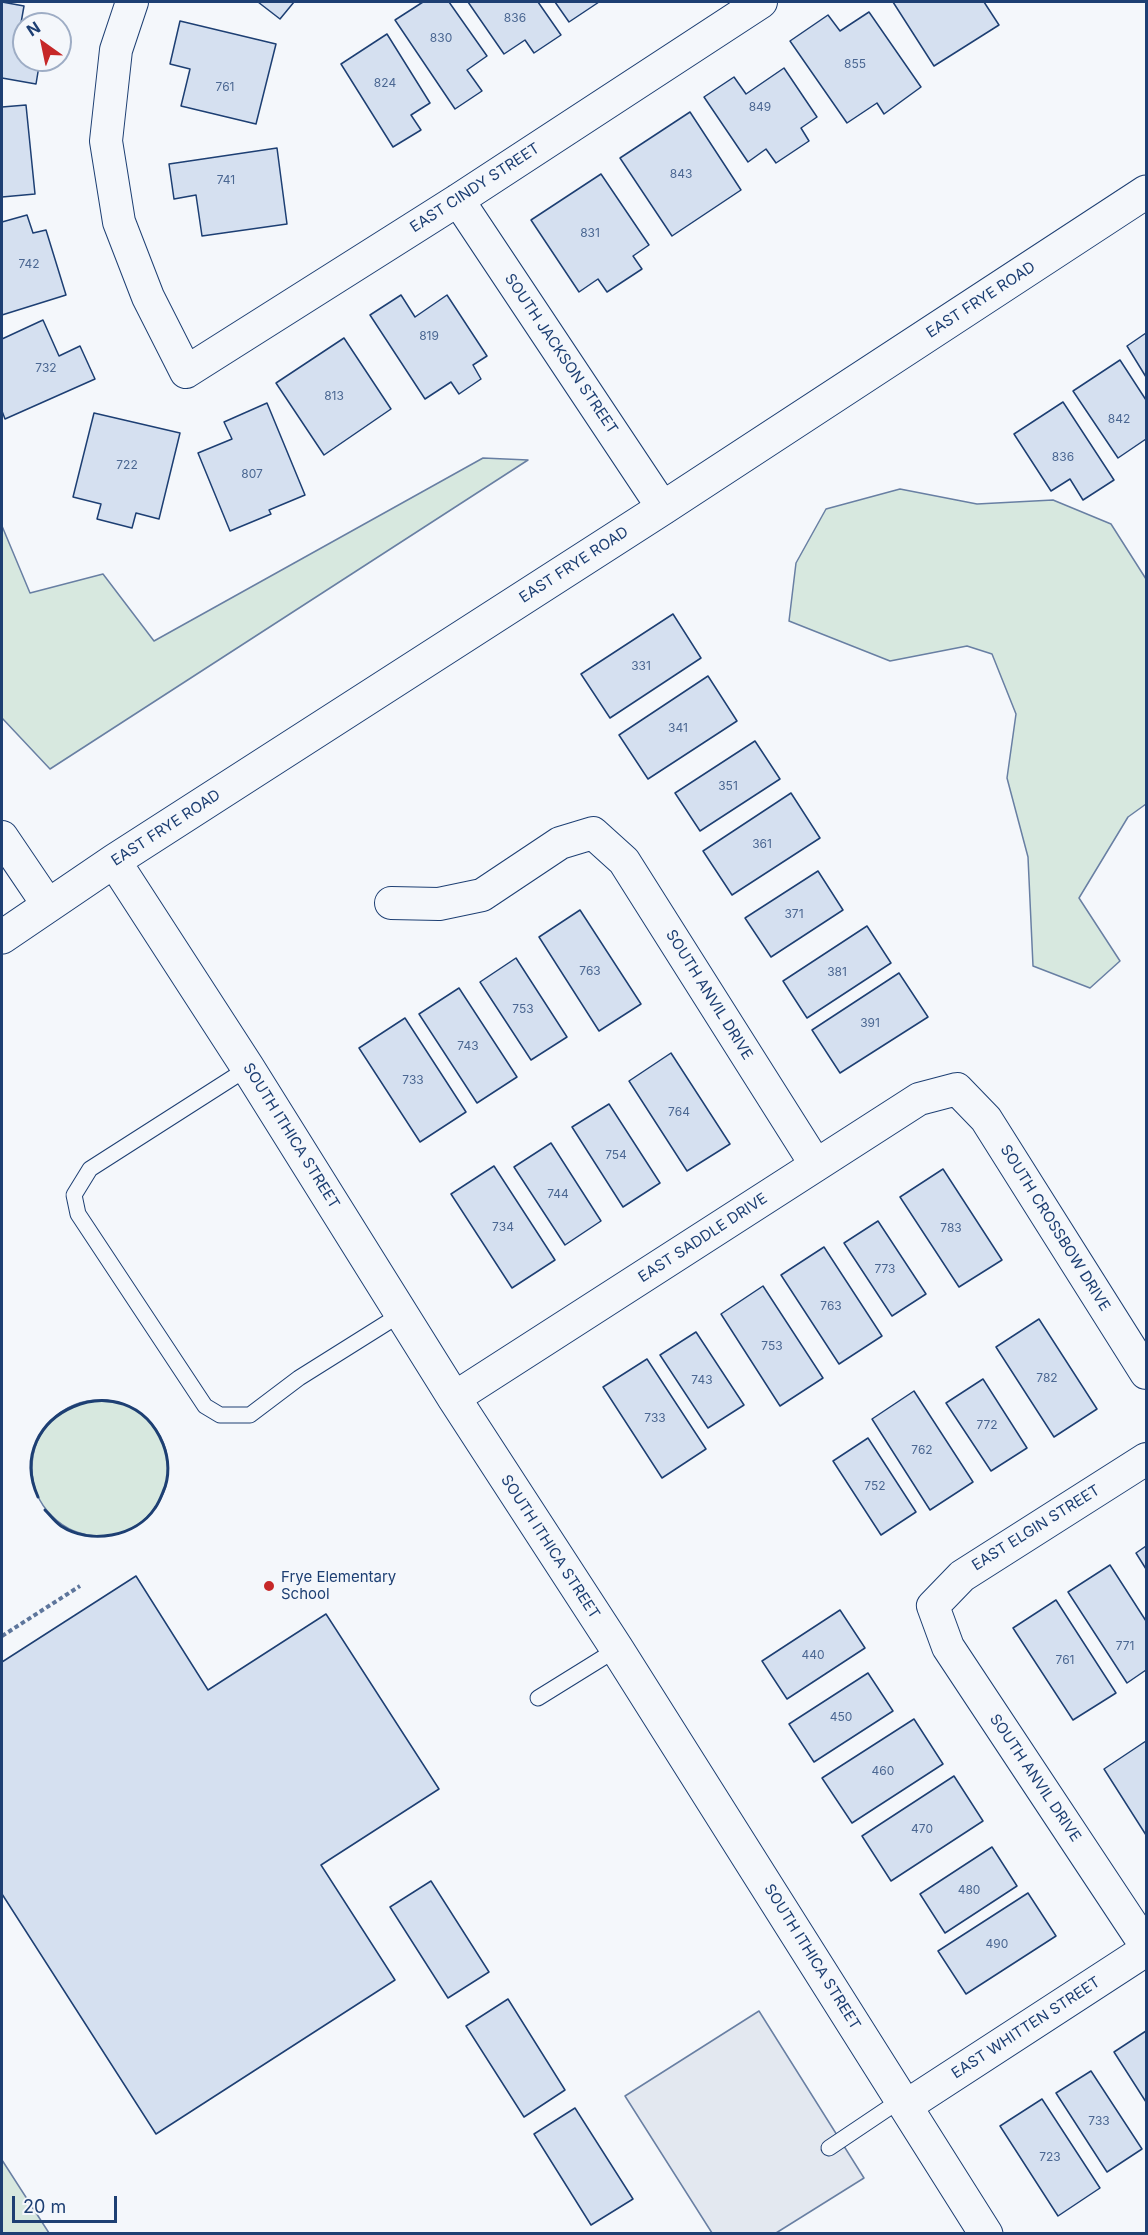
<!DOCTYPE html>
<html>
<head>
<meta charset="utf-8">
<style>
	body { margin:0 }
	#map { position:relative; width:1148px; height:2235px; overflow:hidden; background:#f4f7fb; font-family:Inter,sans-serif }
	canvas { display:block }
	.frame { position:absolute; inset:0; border:3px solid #1d3f73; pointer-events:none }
	.north { position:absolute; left:12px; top:12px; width:60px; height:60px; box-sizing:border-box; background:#f4f7fb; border:2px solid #9eadc5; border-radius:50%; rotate:327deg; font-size:16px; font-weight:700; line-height:24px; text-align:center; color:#1d3f73 }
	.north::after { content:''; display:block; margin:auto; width:21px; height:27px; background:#c62828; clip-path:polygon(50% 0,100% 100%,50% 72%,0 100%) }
	.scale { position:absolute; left:12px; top:2196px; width:105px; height:27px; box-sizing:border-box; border:3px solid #1d3f73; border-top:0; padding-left:8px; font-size:18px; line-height:21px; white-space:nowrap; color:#1d3f73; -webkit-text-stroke:4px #f4f7fb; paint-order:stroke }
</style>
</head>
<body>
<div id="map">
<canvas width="1148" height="2235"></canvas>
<div class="frame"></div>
<div class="north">N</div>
<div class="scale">20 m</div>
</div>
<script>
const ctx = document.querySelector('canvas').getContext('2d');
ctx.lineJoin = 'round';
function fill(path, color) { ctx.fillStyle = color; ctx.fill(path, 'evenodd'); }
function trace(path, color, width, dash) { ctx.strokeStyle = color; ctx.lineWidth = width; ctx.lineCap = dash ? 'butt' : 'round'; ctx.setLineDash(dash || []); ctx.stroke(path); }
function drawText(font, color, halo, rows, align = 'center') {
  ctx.font = font + ' Inter,sans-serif'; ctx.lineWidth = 4.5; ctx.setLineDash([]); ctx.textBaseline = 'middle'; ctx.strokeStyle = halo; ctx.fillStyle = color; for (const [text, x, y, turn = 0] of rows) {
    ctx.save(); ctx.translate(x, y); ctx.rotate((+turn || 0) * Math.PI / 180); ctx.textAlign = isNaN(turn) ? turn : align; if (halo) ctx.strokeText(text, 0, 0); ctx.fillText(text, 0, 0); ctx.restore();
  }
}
const green = new Path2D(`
	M483,458L528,460L50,769L2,718V526L30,593L103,574L154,641Z
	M900,489L977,504L1053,500L1111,524L1146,579V804L1128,817L1079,898L1120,961L1090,988L1033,966L1028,857L1007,778L1016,714L992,654L967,646L890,661L789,621L796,563L826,509Z
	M32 1468a68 68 0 1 1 136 0a68 68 0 1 1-136 0Z
	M2,2160L49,2233H2Z`);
fill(green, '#d7e8df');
trace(green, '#687fa3', 1.5);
const parking = new Path2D(`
	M759,2011L864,2178L776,2233H712L625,2096Z`);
fill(parking, '#e3e8f0');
trace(parking, '#687fa3', 1.5);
const building = new Path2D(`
	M2,2L24,6L18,40L24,41V60H40L36,84L2,78Z
	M258,2H294L280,19Z
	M423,2H449L487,56L467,70L482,91L455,109L395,20Z
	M468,2H538L561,35L534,53L525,40L504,54Z
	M555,2H599L569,22Z
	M893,2H984L999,25L934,66Z
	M869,12L921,87L884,114L877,103L847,123L790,41L828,15L840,31Z
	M180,21L276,44L256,124L181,106L190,69L170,64Z
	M387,34L430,103L411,115L421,130L393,147L341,64Z
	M784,68L817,117L801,128L809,141L776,163L766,149L748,162L704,97L734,77L746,94Z
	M26,105L35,194L2,197V107Z
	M690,112L741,190L672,236L620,158Z
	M277,148L287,224L202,236L196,195L174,199L169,164Z
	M601,174L649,245L633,256L642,269L607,292L598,279L579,292L531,220Z
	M27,215L33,233L46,230L66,295L2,315V222Z
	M401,295L415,317L447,295L487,356L473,365L481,379L459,394L451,382L425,399L370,315Z
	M43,320L59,356L80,346L95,379L5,419L2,411V339Z
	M1146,333V377L1127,346Z
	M344,338L391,409L324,455L276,383Z
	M1120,360L1146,400V439L1118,458L1073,391Z
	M1063,402L1114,480L1083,500L1070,479L1051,491L1014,434Z
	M267,403L305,495L269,510L271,514L230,531L198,453L232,439L224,422Z
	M94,413L180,433L159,519L136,513L132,528L97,519L101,504L73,497Z
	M673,614L701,658L610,718L581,674Z
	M708,676L737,721L648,779L619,735Z
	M755,741L780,779L700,831L675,793Z
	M791,793L820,838L732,895L703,851Z
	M818,871L843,910L771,957L745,918Z
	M580,910L641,1004L599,1031L539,937Z
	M867,926L891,963L807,1018L783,981Z
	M516,958L567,1037L531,1060L480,982Z
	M899,973L928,1017L840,1073L812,1030Z
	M459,988L517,1077L477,1103L419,1014Z
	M405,1018L466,1112L420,1142L359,1048Z
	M671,1053L730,1144L687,1171L629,1081Z
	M609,1104L660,1183L623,1207L572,1127Z
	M551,1143L601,1221L565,1245L514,1167Z
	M494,1166L555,1260L512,1288L451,1194Z
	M943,1169L1002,1260L959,1287L900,1197Z
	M878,1221L926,1294L892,1316L844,1243Z
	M824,1247L882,1336L839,1364L781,1275Z
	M763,1286L823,1378L780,1406L721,1314Z
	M1039,1319L1097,1409L1054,1437L996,1347Z
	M696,1332L744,1405L708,1428L660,1355Z
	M647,1359L706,1449L662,1478L603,1387Z
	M983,1379L1027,1448L991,1471L946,1403Z
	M914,1391L973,1482L930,1510L872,1419Z
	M868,1438L916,1512L881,1535L833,1461Z
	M1146,1546V1569L1136,1553Z
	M1110,1565L1146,1621V1670L1127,1683L1068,1592Z
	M136,1576L208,1690L326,1614L439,1789L321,1865L395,1980L156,2134L2,1894V1662Z
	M1056,1600L1116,1693L1073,1720L1013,1628Z
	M840,1610L865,1648L787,1699L762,1661Z
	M868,1673L893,1711L814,1762L789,1724Z
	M914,1719L943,1764L852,1823L822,1778Z
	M1146,1741V1835L1104,1769Z
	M954,1776L983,1821L891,1881L862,1836Z
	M992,1847L1017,1886L945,1933L920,1894Z
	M431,1881L489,1972L448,1998L390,1907Z
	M1028,1893L1056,1936L966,1994L938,1951Z
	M508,1999L565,2090L524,2117L466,2026Z
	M1146,2031V2102L1114,2052Z
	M1091,2071L1142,2149L1107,2172L1056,2093Z
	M1042,2099L1100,2188L1058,2216L1000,2126Z
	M575,2108L633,2199L591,2225L534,2134Z`);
fill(building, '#d5e0f0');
trace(building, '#1d3f73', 1.5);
const service = new Path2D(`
	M248,1068L90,1169L74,1195L78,1214L205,1406L220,1415H250L299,1378L401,1314
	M538,1698L617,1649
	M829,2148L902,2099`);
const minor = new Path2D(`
	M132,2L116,50L106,141L119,222L148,297L186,372L458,200L761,2
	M458,200L663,508
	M2,837L48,905
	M391,903L439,904L482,895L560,843L593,833L624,861L816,1165
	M454,1398L919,1099L957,1089L986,1119L1146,1373
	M1146,1459L962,1576L933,1606L948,1647L1146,1946
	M906,2106L1146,1950`);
const tertiary = new Path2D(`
	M114,861L248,1068L454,1398L617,1649L986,2234
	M2,937L114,861L663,508L1146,192`);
trace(service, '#1d3f73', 17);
trace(minor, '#1d3f73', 34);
trace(tertiary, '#1d3f73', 35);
trace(new Path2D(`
	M2,1636L80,1586`), '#5e769c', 4, [4.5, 3]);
trace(service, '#f4f7fb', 15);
trace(minor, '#f4f7fb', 32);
trace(tertiary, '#f4f7fb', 33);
trace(new Path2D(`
	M38,1497C0,1413 128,1358 163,1444C169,1459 170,1477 163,1492C161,1497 158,1504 155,1508C136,1537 90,1545 61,1526C55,1522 50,1515 45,1510`), '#1d3f73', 3);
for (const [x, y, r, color] of [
	[269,1586,6,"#c62828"]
]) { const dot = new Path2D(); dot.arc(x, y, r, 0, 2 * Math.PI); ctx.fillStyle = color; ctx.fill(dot); trace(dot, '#f4f7fb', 2); }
drawText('12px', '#4b6792', null, [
	["836",515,18],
	["830",441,38],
	["855",855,64],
	["824",385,83],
	["761",225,87],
	["849",760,107],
	["843",681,174],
	["741",226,180],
	["831",590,233],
	["742",29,264],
	["819",429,336],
	["732",46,368],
	["813",334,396],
	["842",1119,419],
	["836",1063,457],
	["722",127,465],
	["807",252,474],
	["331",641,666],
	["341",678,728],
	["351",728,786],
	["361",762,844],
	["371",794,914],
	["763",590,971],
	["381",837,972],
	["753",523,1009],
	["391",870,1023],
	["743",468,1046],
	["733",413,1080],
	["764",679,1112],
	["754",616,1155],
	["744",558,1194],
	["734",503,1227],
	["783",951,1228],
	["773",885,1269],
	["763",831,1306],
	["753",772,1346],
	["782",1047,1378],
	["743",702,1380],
	["733",655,1418],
	["772",987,1425],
	["762",922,1450],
	["752",875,1486],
	["771",1125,1646],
	["440",813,1655],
	["761",1065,1660],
	["450",841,1717],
	["460",883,1771],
	["470",922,1829],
	["480",969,1890],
	["490",997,1944],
	["733",1099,2121],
	["723",1050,2157]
]);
drawText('15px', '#1d3f73', '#f4f7fb', [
	["EAST CINDY STREET",475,188,-33],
	["EAST FRYE ROAD",981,300,-33],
	["SOUTH JACKSON STREET",561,354,56],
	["EAST FRYE ROAD",574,565,-33],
	["EAST FRYE ROAD",166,828,-33],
	["SOUTH ANVIL DRIVE",709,995,58],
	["SOUTH ITHICA STREET",291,1136,58],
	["SOUTH CROSSBOW DRIVE",1055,1228,58],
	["EAST SADDLE DRIVE",703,1238,-33],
	["EAST ELGIN STREET",1036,1528,-32],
	["SOUTH ITHICA STREET",550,1547,57],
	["SOUTH ANVIL DRIVE",1035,1778,56],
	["SOUTH ITHICA STREET",812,1957,58],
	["EAST WHITTEN STREET",1026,2028,-33]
]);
drawText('15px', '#1d3f73', '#f4f7fb', [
	["Frye Elementary",281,1577],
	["School",281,1594]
], 'left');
</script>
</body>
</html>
